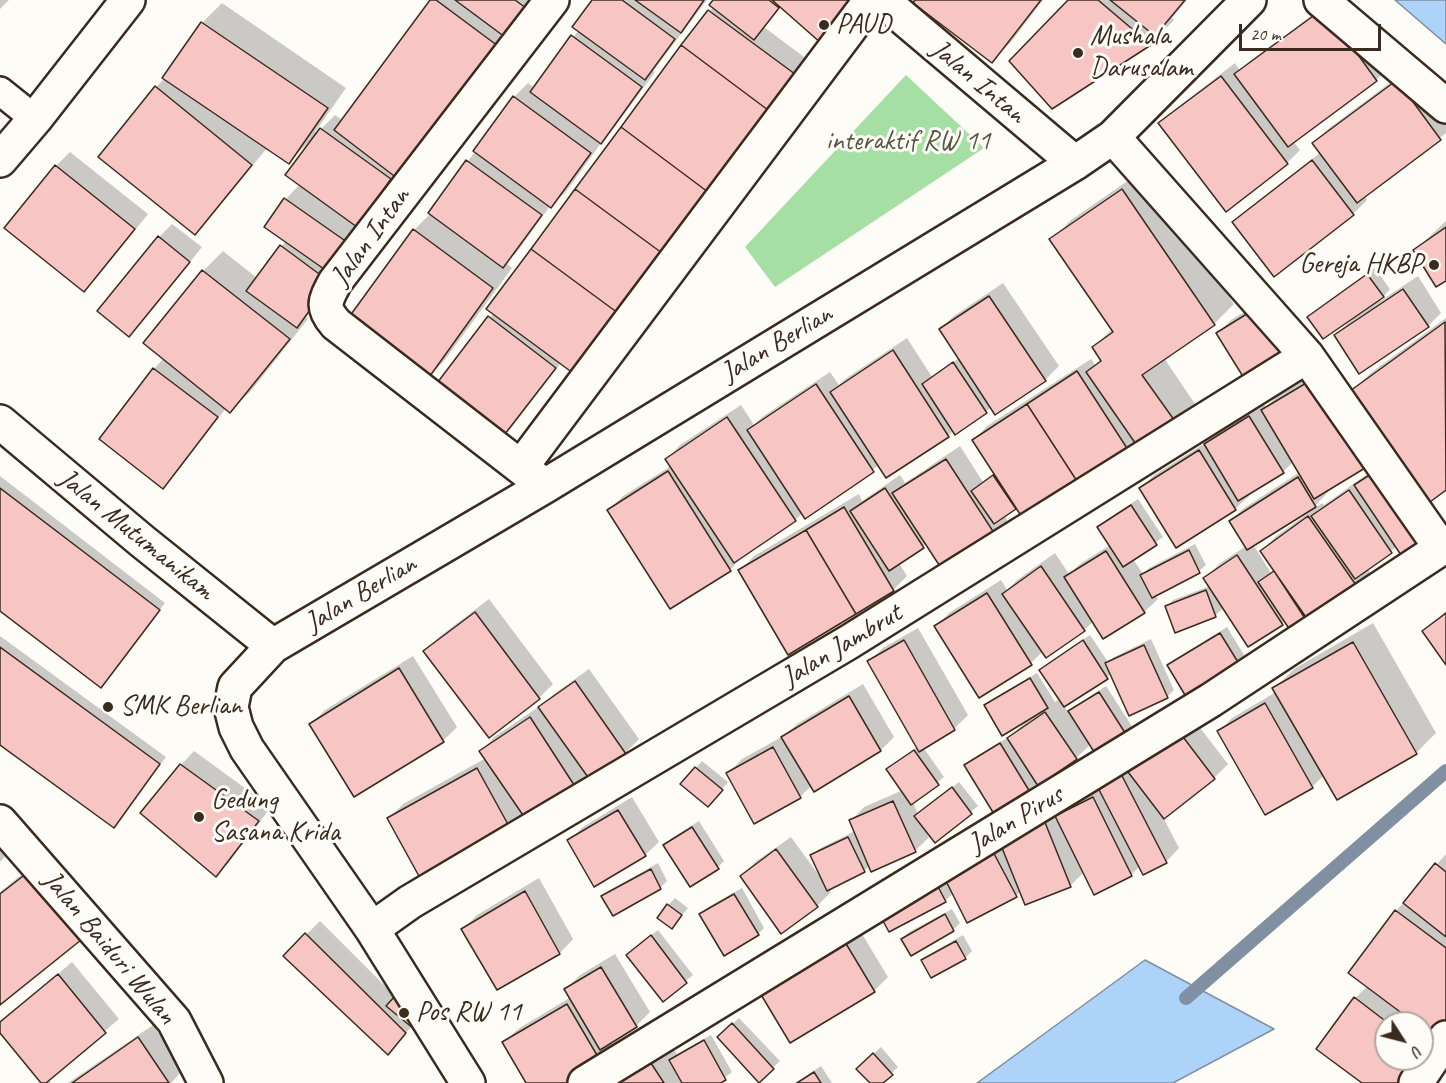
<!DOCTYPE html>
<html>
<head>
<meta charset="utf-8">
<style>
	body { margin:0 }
	#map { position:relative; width:1446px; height:1083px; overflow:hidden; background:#fdfcf7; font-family:Caveat,sans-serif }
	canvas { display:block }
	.north { position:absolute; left:1374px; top:1011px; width:60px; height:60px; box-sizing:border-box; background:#fdfcf7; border:2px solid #afa8a0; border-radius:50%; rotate:126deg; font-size:16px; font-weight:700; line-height:24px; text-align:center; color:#3b2a1e }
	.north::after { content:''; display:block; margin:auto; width:21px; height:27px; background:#3b2a1e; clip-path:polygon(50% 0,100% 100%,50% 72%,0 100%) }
	.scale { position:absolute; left:1239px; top:24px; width:142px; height:27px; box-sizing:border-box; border:3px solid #3b2a1e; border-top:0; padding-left:8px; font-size:18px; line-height:21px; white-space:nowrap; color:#3b2a1e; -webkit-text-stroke:4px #fdfcf7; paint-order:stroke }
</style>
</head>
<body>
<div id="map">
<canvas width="1446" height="1083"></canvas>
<div class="north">U</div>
<div class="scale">20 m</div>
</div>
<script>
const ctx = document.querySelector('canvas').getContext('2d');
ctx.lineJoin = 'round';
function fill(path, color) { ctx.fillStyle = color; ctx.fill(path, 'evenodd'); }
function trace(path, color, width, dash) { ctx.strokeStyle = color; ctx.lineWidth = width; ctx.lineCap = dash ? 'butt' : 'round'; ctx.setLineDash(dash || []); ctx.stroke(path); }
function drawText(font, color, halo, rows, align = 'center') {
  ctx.font = font + ' Caveat,sans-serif'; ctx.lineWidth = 6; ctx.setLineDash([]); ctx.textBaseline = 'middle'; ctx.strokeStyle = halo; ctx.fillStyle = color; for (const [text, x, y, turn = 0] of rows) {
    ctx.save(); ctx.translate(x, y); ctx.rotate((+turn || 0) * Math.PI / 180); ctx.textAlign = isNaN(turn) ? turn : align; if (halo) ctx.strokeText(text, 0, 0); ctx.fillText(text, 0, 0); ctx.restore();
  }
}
fill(new Path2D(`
	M906,75L984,148L775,287L745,247Z`), '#a6dfa4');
const water = new Path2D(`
	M1395,0H1446V44Z
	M1145,960L1274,1029L1173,1083H977Z`);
fill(water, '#aed3f8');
trace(water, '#808fa1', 1.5);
fill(new Path2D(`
	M0,0H9L0,9Z
	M432,0H540L367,233L306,317L308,319L250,392L230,411L226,408L176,473L163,487L154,369L164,358L145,343L203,271L223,251L257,278L286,241L266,227L286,199L300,184L312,141L311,140L289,162L267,148L214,213L194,233L156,87L165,78L202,23L222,3L346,88L315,132L317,133L335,115L343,121Z
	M594,0H707L653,71L655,72L614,128L604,139L565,193L550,206L517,252L506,263L512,268L444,361L424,381L414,230L431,213L514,97L528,83L534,88L579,30Z
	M715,0H868L781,6L764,27L812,63L561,363L512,427L498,441L433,391L494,313L714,6Z
	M911,0H1043L1011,42L992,61Z
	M1070,0H1187L1172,18L1174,20L1150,44L1052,107Z
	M1333,0L1390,66L1376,80L1293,141L1300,150L1287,163L1160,123L1174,110L1235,63L1240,71L1250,61Z
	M1411,67L1446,114V133L1364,196L1367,200L1353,214L1274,275L1234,222L1248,209L1321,152L1314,143L1328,129Z
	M70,152L148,214L98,276L84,290L6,228L56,166Z
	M1142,171L1234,304L1214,324L1164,358L1195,404L1176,423L1146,444L1017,506L1004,515L1010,525L997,538L927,543L899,563L907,576L893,590L740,570L754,556L859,494L862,501L900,475L905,483L960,446L983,482L995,473L974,440L987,426L1091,359L1095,365L1101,359L1094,347L1112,329L1051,240L1071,220Z
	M1446,221V279L1415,250Z
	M172,224L202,247L143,321L129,335L159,237Z
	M1375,268L1390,289L1379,302L1418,276L1441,313L1428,326L1336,335L1351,320L1350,318L1309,317Z
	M1003,283L1059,366L1045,380L992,407L956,432L954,430L948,436L879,465L805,517L803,513L795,520L743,556L730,570L609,510L623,496L671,466L667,459L680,445L741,405L754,425L762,417L830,372L839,385L845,379L907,338L932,377L959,358L940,329L954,316Z
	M1272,295L1301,342L1218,333L1231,320Z
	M1446,318V489L1431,500L1420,485L1418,486L1397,546L1368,569L1371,574L1358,587L1311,620H1285L1282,624L1224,607L1215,616L1167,607L1173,600L1210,586L1205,578L1219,564L1246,546L1230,521L1244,508L1300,472L1293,462L1283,472L1248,494L1249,496L1235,509L1141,488L1154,475L1210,440L1219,431L1263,403L1266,407L1276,397L1332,363L1327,489L1328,492L1315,506L1253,544L1271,573L1275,570L1262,551L1275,537L1322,503L1324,505L1370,472L1352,391L1372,372Z
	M0,476L165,603L107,679L0,609Z
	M1138,499L1163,537L1133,559L1143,574L1149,568L1195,544L1206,565L1199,571L1155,595L1158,599L1144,612L1094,621L1084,630L1047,656L1043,651L1031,663L979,696L936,626L949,613L1001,580L1007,590L1017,580L1055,553L1069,574L1080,564L1110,545L1099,527L1106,520Z
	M489,599L553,684L539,698L489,736L425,651L439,637Z
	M1446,611V662L1424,631Z
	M1373,623L1436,733L1416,753L1337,798L1324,775L1312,787L1219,732L1232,718L1276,692L1274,689L1294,669Z
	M1227,627L1247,660L1240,666L1169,665L1175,659Z
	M918,628L968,715L954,729L923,747L944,777L913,802L918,814L959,782L978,806L935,841L926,831L929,837L915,851L870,865L864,871L828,888L831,892L817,906L782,931L742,876L755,862L791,837L821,878L822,877L812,855L819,849L855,831L851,821L864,807L903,790L888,770L918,746L869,662L883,648Z
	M1090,635L1108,662L1114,657L1151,639L1174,690L1167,697L1111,674L1064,706L1069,713L1077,705L1106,686L1135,731L1091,744L1076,758L994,812L966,766L972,759L1007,738L1008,739L1025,722L986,706L993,699L1037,673L1055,702L1060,699L1041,670L1048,663Z
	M0,636L166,757L120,819L0,743Z
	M413,656L457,727L443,741L311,724L325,710Z
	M589,669L639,739L625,753L590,778L588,774L575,786L523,813L509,827L389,818L403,804L486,758L481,751L494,737L543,704L554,694Z
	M863,684L894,737L881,750L812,785L800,797L728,773L742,759L785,735L797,724Z
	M1191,716L1228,764L1214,778L1163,817L1179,848L1166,862L1140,866L1131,875L1084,872L1070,886L1021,891L1016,896L953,893L945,901L878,909L1058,807L1060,813L1070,803L1100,788Z
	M194,751L271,807L229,862L216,875L181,765Z
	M702,761L728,782L714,799L682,784Z
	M632,797L659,842L645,855L569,840L583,827Z
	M0,803L29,830L0,862Z
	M699,821L724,861L718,867L665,845L672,838Z
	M47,854L99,919L80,939L0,1003V892Z
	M1446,854V1028L1412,1083H1364L1355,998L1368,986L1350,972L1396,911ZM1386,1023H1422V1059H1386Z
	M658,863L667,881L660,888L603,896L610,890Z
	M539,878L573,939L560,953L498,988L463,929L477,915Z
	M742,888L764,928L758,934L701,914L708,907Z
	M675,898L688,908L672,927L668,905Z
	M952,909L960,923L953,930L911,954L903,939L909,932Z
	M320,921L396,997L412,1026L388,1053L285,956Z
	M856,924L888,977L874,991L759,988Z
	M658,930L693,975L663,1000L635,948Z
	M963,935L972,951L965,958L923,961L930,954Z
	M615,954L650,1012L636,1026L610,1041L614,1047L563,1083H528L504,1042L518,1029L571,997L566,989L580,975Z
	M72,962L119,1019L48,1079L51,1083H43L0,1030V1023Z
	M739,1018L780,1061L759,1081L719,1037Z
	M153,1025L183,1070L171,1083H68Z
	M711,1035L732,1072L718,1083H593L665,1036L677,1054Z
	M881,1047L898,1067L881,1083H872L865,1062Z
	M821,1066L832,1083H795Z`), '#0003');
trace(new Path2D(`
	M1186,998L1446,771`), '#808fa1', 14);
const building = new Path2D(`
	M430,0H436L502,49L402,182L334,130Z
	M455,0H515L530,11L509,40Z
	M592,0H622L675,39L645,80L572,27Z
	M635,0H704L681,33Z
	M713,0H769L779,8L754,40L709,5Z
	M772,0H866L830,51Z
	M915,0H1041L992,63L913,3Z
	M1068,0H1098L1151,45L1052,109L1009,61Z
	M1110,0H1185L1155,36Z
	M1324,8L1377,81L1288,147L1234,74Z
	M708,10L799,77L772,113L681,45Z
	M201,22L328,108L289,164L162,78Z
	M571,35L642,87L601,144L530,92Z
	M681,45L772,113L712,195L621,127Z
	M1221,76L1288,164L1226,212L1158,123Z
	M1397,80L1441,140L1357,203L1312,143Z
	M155,86L252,165L195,235L98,157Z
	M513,96L591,153L551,208L473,151Z
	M621,127L712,195L666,256L575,189Z
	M320,128L391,179L357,227L285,175Z
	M466,160L542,215L503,268L428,213Z
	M1312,160L1354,215L1274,277L1232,222Z
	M55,165L135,229L84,292L4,228Z
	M575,189L666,256L622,316L531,249Z
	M1122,189L1215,325L1142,375L1177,424L1140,450L1086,372L1101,361L1092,347L1113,332L1049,239Z
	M284,198L354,247L334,276L264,227Z
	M1446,227V281L1436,287L1413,250Z
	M413,229L493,288L425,383L344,324Z
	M158,236L190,262L129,337L97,311Z
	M280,245L330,282L297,328L246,291Z
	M531,249L622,316L577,376L486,309Z
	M202,270L290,339L230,413L143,343Z
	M1367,274L1384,297L1323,339L1307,317Z
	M1403,289L1429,327L1359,374L1334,335Z
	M989,296L1046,381L995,415L939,329Z
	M1258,307L1289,357L1247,383L1216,333Z
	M488,316L556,368L498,443L431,391Z
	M1445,322L1446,490L1430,502L1350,391Z
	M893,350L949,437L886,478L830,392Z
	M953,362L987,413L955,435L922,384Z
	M153,368L218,417L163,489L99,439Z
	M1077,371L1134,459L1084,492L1027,404Z
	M1318,376L1370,465L1314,499L1261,410Z
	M816,384L874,472L805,519L747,430Z
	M1027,404L1084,492L1029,528L972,440Z
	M1249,416L1284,473L1238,501L1204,444Z
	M727,417L796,521L734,563L665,459Z
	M1199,450L1236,510L1176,548L1139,488Z
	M946,459L998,539L945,574L892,493Z
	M1382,467L1428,536L1401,555L1354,485Z
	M668,471L731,571L670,609L607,510Z
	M993,475L1016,509L994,524L971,491Z
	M1298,477L1316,507L1247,550L1229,521Z
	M0,488L160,610L101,688L0,611Z
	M885,488L924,548L889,571L850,511Z
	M1349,490L1392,553L1355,579L1311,516Z
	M1131,505L1157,545L1123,567L1097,527Z
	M844,507L894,591L856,614L806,530Z
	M1308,516L1358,588L1310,623L1260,551Z
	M806,530L856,614L788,655L738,570Z
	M1189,550L1200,573L1152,598L1140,575Z
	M1106,551L1145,613L1103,639L1064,577Z
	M1237,555L1283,625L1248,647L1203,578Z
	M1041,566L1085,631L1046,658L1002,594Z
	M1274,571L1308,623L1292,633L1258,582Z
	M1206,590L1216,617L1175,633L1165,606Z
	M987,593L1032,665L979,698L934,626Z
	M475,612L540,699L489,738L423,651Z
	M1446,613V665L1422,631Z
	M1220,633L1241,667L1188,700L1167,665Z
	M904,640L955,730L919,752L867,661Z
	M1083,640L1108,679L1064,707L1039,670Z
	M1353,642L1417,754L1337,800L1272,688Z
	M1144,645L1168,698L1129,716L1105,663Z
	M0,647L160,764L114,828L0,745Z
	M399,668L444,742L354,797L309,724Z
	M1030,678L1048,708L1002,736L984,705Z
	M575,681L626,754L590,780L538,707Z
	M1099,692L1129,739L1098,758L1068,711Z
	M849,696L881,751L814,792L781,737Z
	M1265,703L1313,788L1265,815L1217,731Z
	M1045,712L1077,759L1038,786L1007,738Z
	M530,717L576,788L527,821L479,751Z
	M1177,729L1215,779L1164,819L1125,768Z
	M1000,743L1030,792L994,814L964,765Z
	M773,747L801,798L754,824L726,773Z
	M914,750L939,785L911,805L886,769Z
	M180,764L259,821L216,877L140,813Z
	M695,767L723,790L708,807L680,784Z
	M477,768L510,828L420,878L387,818Z
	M1119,770L1167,863L1143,875L1095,782Z
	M952,787L972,814L935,843L914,816Z
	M1093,797L1132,876L1094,895L1055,816Z
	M893,801L916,852L871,872L849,820Z
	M618,810L646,856L594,887L567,840Z
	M1044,820L1071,887L1025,905L998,838Z
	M692,827L719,869L690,887L663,845Z
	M848,837L865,872L827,891L810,855Z
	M991,848L1017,897L967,923L942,873Z
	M776,849L818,907L781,934L740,876Z
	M1435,863L1446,872V937L1403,903Z
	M651,869L661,889L613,916L601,896Z
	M27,873L81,940L0,1005V894Z
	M934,879L946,902L889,932L876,908Z
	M525,891L560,954L497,990L461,929Z
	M734,894L759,935L724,956L699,914Z
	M667,904L682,915L672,929L657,918Z
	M1395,910L1446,948V1027L1437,1039L1422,1028V1023H1415L1348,973Z
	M945,914L954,931L911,956L901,939Z
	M305,933L406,1033L388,1055L283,956Z
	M651,935L687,983L663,1002L626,955Z
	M842,937L875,992L790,1043L757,988Z
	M956,941L966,959L931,978L921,960Z
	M601,967L637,1027L600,1050L564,989Z
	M58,974L106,1033L46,1083H41L0,1033V1022Z
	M395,996L422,1019L414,1029L386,1006Z
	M1354,997L1388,1023H1386V1059H1422L1410,1083H1362L1316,1049Z
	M567,1004L601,1062L566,1083H526L502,1042Z
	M732,1023L774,1069L759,1083L717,1037Z
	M138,1037L169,1083H72Z
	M704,1040L726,1080L721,1083H682L669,1060Z
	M873,1053L893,1075L883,1083H870L856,1069Z
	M645,1054L664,1083H601Z
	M814,1072L821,1083H797Z`);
fill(building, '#f7c6c4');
trace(building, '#3b2a1e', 1.5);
const service = new Path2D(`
	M0,91L35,119`);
const minor = new Path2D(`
	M882,0L1075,163
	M1321,0L1446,106
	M1113,137L1307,356L1441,548
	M0,160L35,119L128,0
	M0,422L142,541L273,646
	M521,467L871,0
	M545,486L336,324C321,307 325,301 335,282L552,0
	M0,822L174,1021L206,1083
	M372,929L410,902L849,642L1307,356
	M468,1083L372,929L247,749L236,727L231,707L235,687L273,646L545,486L1075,163L1113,137L1249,0
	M585,1083L1211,700L1446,545
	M1416,1083L1446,1038`);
trace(service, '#3b2a1e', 32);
trace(minor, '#3b2a1e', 38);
trace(service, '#fdfcf7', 27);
trace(minor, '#fdfcf7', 33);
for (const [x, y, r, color] of [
	[824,25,6,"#3b2a1e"],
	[1078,53,6,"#3b2a1e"],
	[1434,265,6,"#3b2a1e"],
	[108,707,6,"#3b2a1e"],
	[199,817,6,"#3b2a1e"],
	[404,1013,6,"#3b2a1e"]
]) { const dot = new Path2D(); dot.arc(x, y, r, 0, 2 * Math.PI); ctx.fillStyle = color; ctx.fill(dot); trace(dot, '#fdfcf7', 2); }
drawText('28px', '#3b2a1e', '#fdfcf7', [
	["PAUD",836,25],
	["Mushala",1090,37],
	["Darusalam",1090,69],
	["Gereja HKBP",1422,265,"right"],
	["SMK Berlian",120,707],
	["Gedung",211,801],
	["Sasana Krida",211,833],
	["Pos RW 11",416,1013]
], 'left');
drawText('28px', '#3b2a1e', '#fdfcf7', [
	["Jalan Intan",978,82,40],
	["Jalan Intan",371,237,-54],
	["Jalan Berlian",777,344,-31],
	["Jalan Mutumanikam",136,535,39],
	["Jalan Berlian",361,594,-31],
	["Jalan Jambrut",842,646,-31],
	["Jalan Pirus",1016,820,-31],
	["Jalan Baiduri Wulan",109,948,50]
]);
drawText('28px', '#565740', '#fdfcf7', [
	["interaktif RW 11",908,142]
]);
</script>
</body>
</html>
